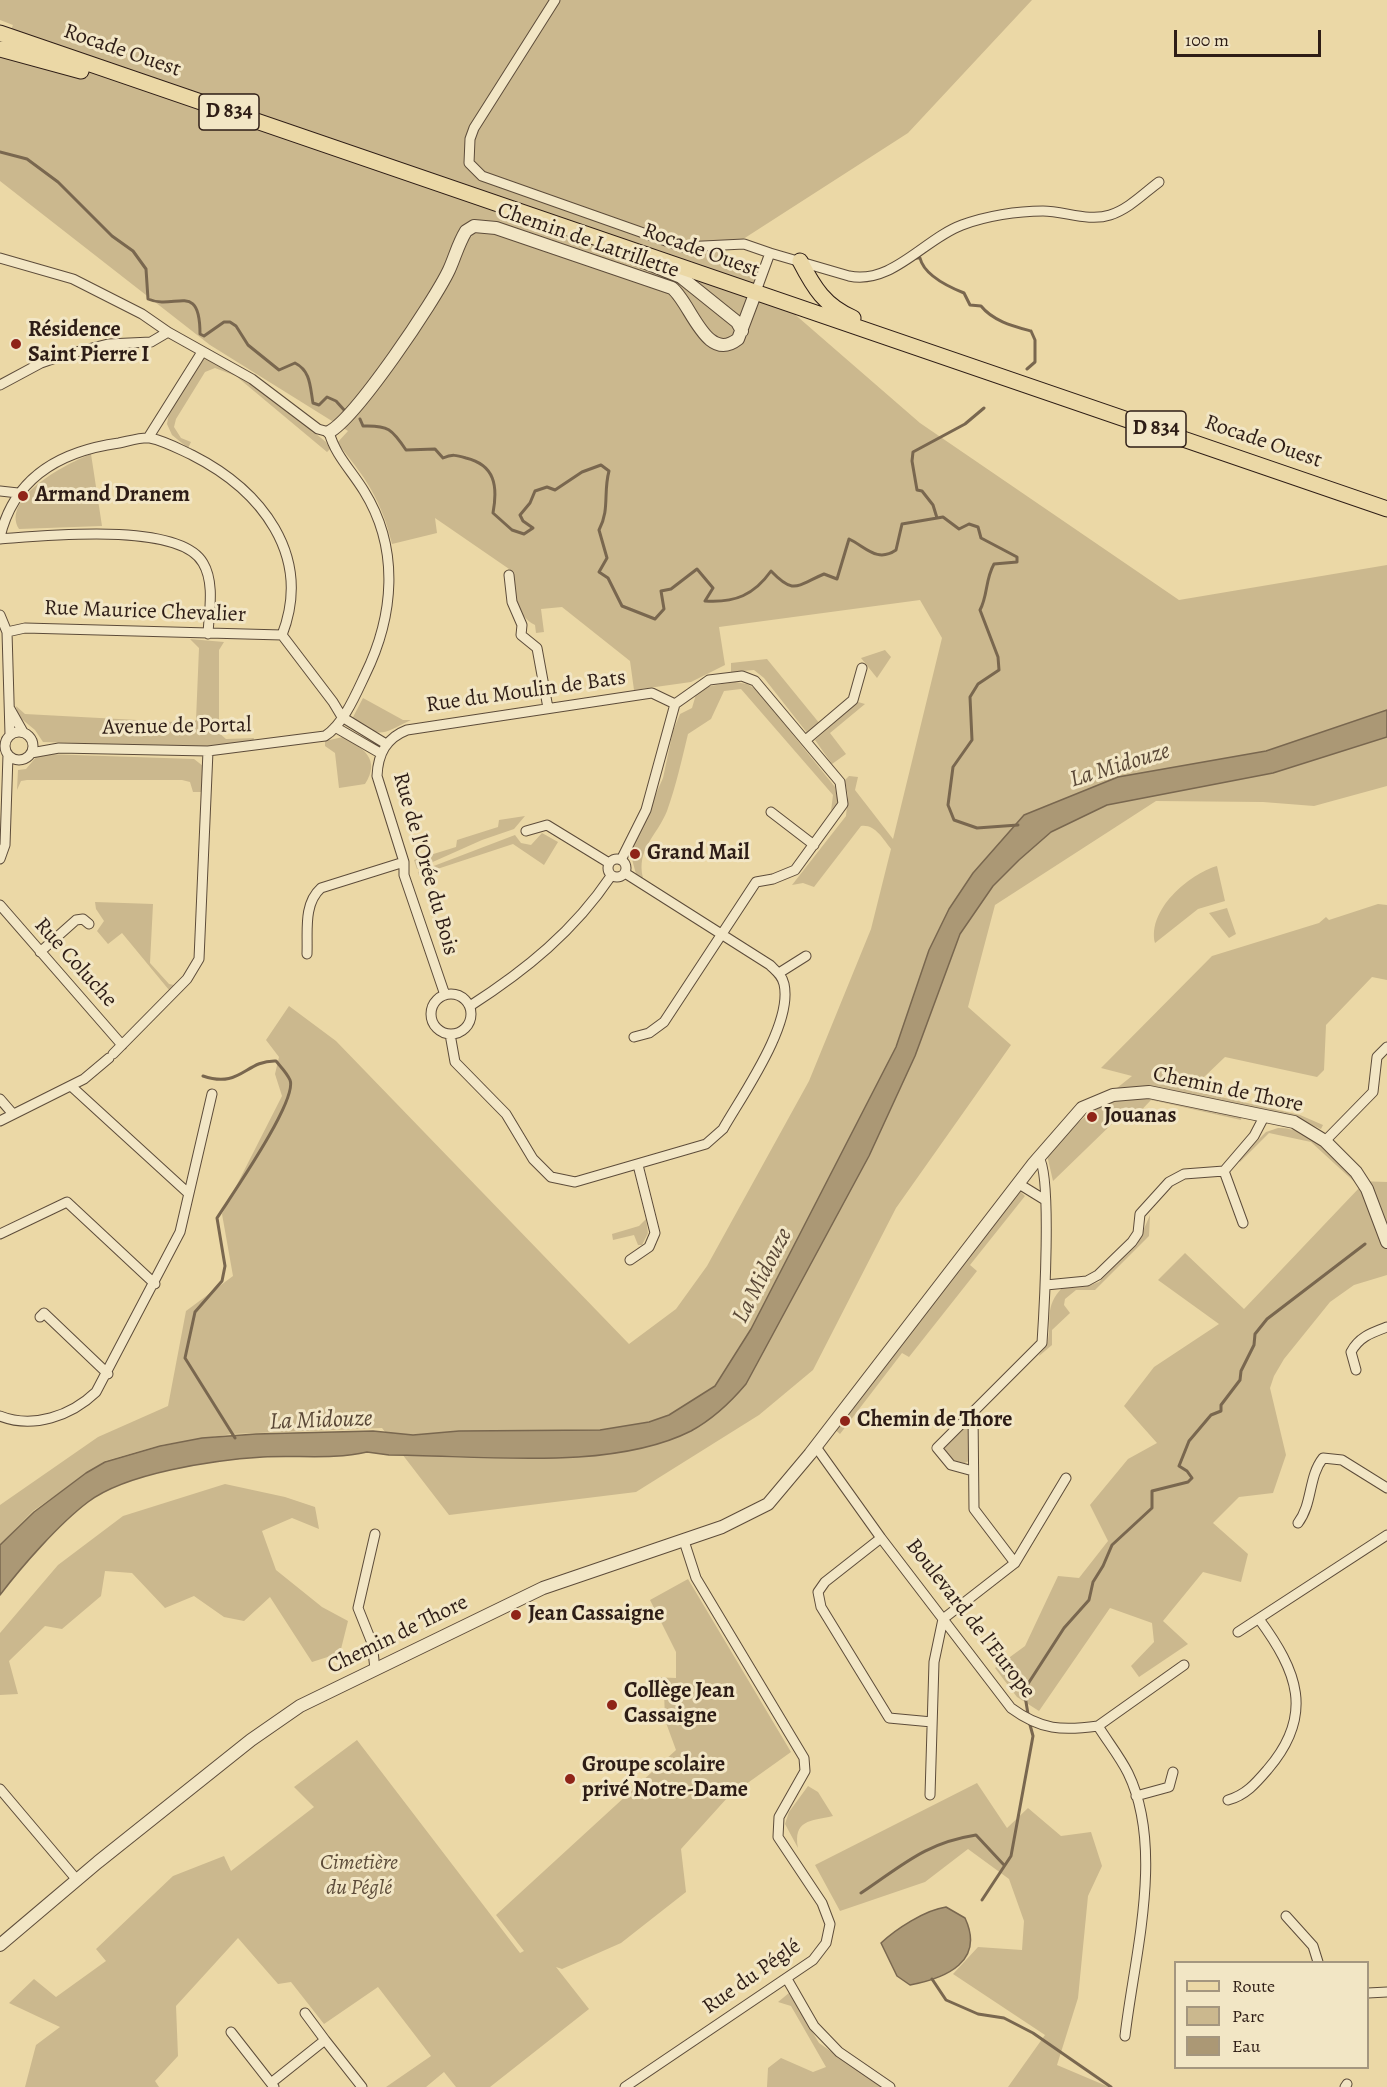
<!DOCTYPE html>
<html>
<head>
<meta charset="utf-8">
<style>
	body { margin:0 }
	#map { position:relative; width:1387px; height:2087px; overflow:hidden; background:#ebd8a6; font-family:Alegreya,serif }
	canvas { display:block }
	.legend { position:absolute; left:1174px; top:1961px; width:195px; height:108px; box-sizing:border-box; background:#f2e6c5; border:2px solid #a4967f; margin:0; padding:8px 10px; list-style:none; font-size:18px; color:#2e1d16 }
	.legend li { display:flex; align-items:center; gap:12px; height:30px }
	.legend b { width:30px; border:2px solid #a4967f }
	.scale { position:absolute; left:1174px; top:30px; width:147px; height:27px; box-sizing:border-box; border:3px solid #2e1d16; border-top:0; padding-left:8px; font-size:18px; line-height:21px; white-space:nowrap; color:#2e1d16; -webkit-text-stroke:4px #f2e6c5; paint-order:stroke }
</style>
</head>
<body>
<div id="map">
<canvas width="1387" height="2087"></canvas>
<ul class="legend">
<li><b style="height:8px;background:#ebd8a6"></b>Route</li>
<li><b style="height:16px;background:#cbb88e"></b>Parc</li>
<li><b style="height:16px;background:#ab9875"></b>Eau</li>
</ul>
<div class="scale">100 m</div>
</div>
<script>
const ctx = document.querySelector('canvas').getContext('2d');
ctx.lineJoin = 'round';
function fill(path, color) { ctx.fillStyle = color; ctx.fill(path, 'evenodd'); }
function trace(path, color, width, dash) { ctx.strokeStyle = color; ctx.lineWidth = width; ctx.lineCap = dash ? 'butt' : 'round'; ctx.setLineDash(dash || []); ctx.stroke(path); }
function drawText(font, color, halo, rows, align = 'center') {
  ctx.font = font + ' Alegreya,serif'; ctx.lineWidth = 6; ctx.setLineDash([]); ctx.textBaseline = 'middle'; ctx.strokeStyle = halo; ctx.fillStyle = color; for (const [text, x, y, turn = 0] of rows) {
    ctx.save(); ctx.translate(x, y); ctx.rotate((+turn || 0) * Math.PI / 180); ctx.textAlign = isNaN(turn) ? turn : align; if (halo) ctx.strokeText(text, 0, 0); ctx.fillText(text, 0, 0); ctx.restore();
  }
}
fill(new Path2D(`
	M0,0H1032L908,133L723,252L920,423L1179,600L1387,565V786L1314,806L1263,802L1156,801L995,905L968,1007L1011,1045L896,1208L813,1370L759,1415L636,1492L449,1515L382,1428L232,1434L161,1445L105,1461L33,1511L0,1545V1505L98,1437L168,1406L186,1311L233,1276L222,1214L282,1096L275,1074L279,1057L266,1040L289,1006L336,1041L629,1344L676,1309L707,1266L809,1081L871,929L891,849C883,839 875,824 861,826L814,887L803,883L792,885L846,816L848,796L845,780L849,776L858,777L855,790L893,839L942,638L920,600L719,627L725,665L691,682L634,690L630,661L562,607L541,609L544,632L536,633L535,625C515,615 515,591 512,571L435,518L437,533L392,544C382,501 365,476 337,443L348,431L210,345L0,181V56L13,25L0,20Z
	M206,358C251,376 289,412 326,442L330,449L327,452L236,376L215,368L205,372L176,419L174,427L181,438L191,442L188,448L172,435L167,424L169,413L202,360Z
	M91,454L102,526L19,529C0,497 70,462 91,454Z
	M190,639L224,642L219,650V733L226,739L254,738L253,742L204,747L43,742L35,730L18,716L16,706L25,714L193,723L196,720L199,648Z
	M885,650L891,657L877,678L861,658Z
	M767,659L820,724L808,734L764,678L754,670L731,672V663Z
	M735,682L747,684L756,689L835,787L838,802L831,811L833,795L741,689L724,691L711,719L688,734C682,759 676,786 667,811C657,836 636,849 643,878L636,874L630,852L663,778L673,731L680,714L692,708L697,691L705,687Z
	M363,698L403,720H411C380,735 382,738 351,721Z
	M858,702L865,704L830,733L846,754L832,764L815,740Z
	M343,737C363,748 381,759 365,784L339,788L335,753L325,746V741Z
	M45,754L194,759L203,766L201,792H193L190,782L182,780H27L21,781L17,790L18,770L26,769L37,756Z
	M525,816L514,829L482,840L417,869L414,860L456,847L457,840L498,827L499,820Z
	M542,833L558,842L544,865L513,844L419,875L418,872L515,835L521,843L531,845Z
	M1217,866L1225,901L1198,909L1155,943C1147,910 1189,874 1217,866Z
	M95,902L153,904L150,963L169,984L174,985L169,990L122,933L108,944L97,931L104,921L96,909Z
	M1378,904L1387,905V980L1372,977L1326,1025L1324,1070L1317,1077L1225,1057L1203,1078L1194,1091L1300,1115L1323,1125L1321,1129L1299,1119L1112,1092L1132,1076L1101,1068L1212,956L1319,923L1326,917L1329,920Z
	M1227,908L1236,934L1229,938L1209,913Z
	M1128,1098H1152L1242,1116L1241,1120L1151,1100L1134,1118H1118L1053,1181L1047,1155C1071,1128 1091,1105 1128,1098Z
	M1278,1128C1311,1127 1336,1159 1357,1181L1387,1182V1275L1354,1285L1330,1302L1284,1359L1274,1376L1270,1388L1286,1455L1273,1493L1239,1497L1213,1523L1248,1554L1241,1582L1203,1572L1163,1621L1188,1644L1139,1677L1131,1666L1154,1642L1152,1623L1110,1608L1039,1711L1017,1697L995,1668L1025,1646L1058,1576L1079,1578L1108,1541L1090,1505L1128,1459L1157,1443L1124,1406L1154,1367L1219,1324L1158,1280L1185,1253L1244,1309L1360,1187L1311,1142L1269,1133L1240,1162L1238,1160L1266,1132Z
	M1020,1191L1025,1196L970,1265L977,1271L909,1357L902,1353L840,1434L834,1429Z
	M1150,1215L1149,1236L1095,1290H1076L1065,1299L1064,1305L1070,1313L1052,1330V1345L1039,1356C1040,1352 1047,1348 1048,1341C1052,1319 1044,1307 1062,1288L1085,1287L1099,1282L1137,1245Z
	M646,1219L648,1233L642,1245H638L634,1235L613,1240L612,1234L639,1226Z
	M963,1426L969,1428V1461L960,1465L951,1460L943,1449Z
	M225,1484L285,1497L315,1507L319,1529L292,1518L262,1531L276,1570L322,1607L348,1621L340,1653L312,1662L270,1597L244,1621L224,1617L194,1596L165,1608L132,1573L105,1571L101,1596L62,1629L45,1626L9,1661L18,1694L0,1695V1633L58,1565L123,1516Z
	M688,1579L791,1752L728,1797L681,1849L686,1892L621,1943L562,1969L556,1967L589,2009L490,2087H456L444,2072L426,2087H386L431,2056L378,1987L324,2024L291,1982L278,1984L238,1938L176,2006L178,2056L155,2081L159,2087H25L36,2045L60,2027L9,2003L34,1979L56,1997L106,1961L96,1949L173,1876L224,1856L231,1871L314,1807L294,1787L357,1740L520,1953L524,1951L496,1915L676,1750L665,1720L664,1691L651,1677L676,1678V1652L650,1600Z
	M977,1783L1007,1828L1028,1808L1061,1836L1091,1832L1102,1866L1088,1896L1078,1998L1057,2065L1109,2087H1008L1045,2035L953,1974L978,1947L1022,1950L1024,1921L1009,1879L968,1849L925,1882L840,1911L815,1865Z
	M808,1786L818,1792L833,1816C810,1821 793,1820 798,1848L785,1824L789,1812Z
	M789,1993L819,2043L881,2087H767L768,2068L781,2058L813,2072L826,2067L791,2006L778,2002Z`), '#cbb88e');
const water = new Path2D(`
	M1387,710V737L1273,773L1107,805L1051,832L1019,860L993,886L960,934L915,1056L869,1156L746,1384C730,1403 713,1419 691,1431C610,1472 479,1455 389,1455L367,1452C334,1460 297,1455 263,1457C214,1460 126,1473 88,1502C59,1524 22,1566 0,1595V1545L34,1512L86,1473L105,1462L160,1446L202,1438L256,1434L373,1431L413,1435L459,1431L600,1430L649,1422L669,1415L715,1386L751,1329L896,1047L929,950L949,909L973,873L1024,815L1118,777L1266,751Z
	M946,1907L965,1918C985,1961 947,1978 910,1985L897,1976L881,1943C896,1929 925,1910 946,1907Z`);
fill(water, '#ab9875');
trace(water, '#79674f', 1.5);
trace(new Path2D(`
	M0,152L27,159L58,182L112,236L133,251L146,269L148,299C175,311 200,280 200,334L204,336L224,322H230L236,326L248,345L279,370L295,363C311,371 310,387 313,403L319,405L327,397L336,401L345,411
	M915,258H920C924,275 949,287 964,293L970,305L981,306C993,321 1013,326 1031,331L1035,340V362L1027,369
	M360,419L363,426C388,425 392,429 406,450L435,449L443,458C452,454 456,455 466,458C495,465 498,486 493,513L512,530L524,534L533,528L523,521L520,515L530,503L535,491L547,487L555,490L582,472L601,465L609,471C603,493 610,509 599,530L607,558L599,572L608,578L622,606L655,619L664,609L661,591L671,589L697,569L713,588L705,601C735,603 754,595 771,571C794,595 796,586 824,574L837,579L849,539C866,547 877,563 896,550L902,524L943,517L959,529L969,524L978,527L981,538L1017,557V562L994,564C985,580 988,595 980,610L998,657L999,670L978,684L970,697L972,740L953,767L948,805L954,820L977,828L1018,825
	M937,518L933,505L922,491L917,490L912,461L913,452L965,424L984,408
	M203,1076C241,1089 245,1060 276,1061C280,1066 287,1073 290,1080C298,1100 231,1196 217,1218L225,1266L222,1281L195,1312L185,1358L235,1438
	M1028,1714L1024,1690L1064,1628L1089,1600L1093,1582L1103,1566L1112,1545L1152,1508V1491L1188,1482L1192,1478L1187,1471L1179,1466L1189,1441L1211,1415L1221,1411V1405L1240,1380L1241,1371L1254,1345L1255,1334L1267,1319L1365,1244
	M861,1893C903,1865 925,1843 976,1835L1004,1865
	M982,1900L1011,1856L1033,1736L1029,1721
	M932,1979L946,2000L978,2014L1004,2018L1033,2033L1111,2087`), '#79674f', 3);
const minor = new Path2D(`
	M555,0L474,128L470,139L469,163L482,176L683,247L744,244L770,253
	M0,258L73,279L142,314L168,332L252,379L318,429L329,432C335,455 352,471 364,491C400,549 394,616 365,675C356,694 343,725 325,736L208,751L59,748L31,753
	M755,294L770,253L849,276C892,285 924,239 962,225C986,216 1017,211 1043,211C1064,211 1089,222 1110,215C1129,209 1144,193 1159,182
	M0,385L41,363L64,355L108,344L151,342L168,332
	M148,438L202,352
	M0,491L18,493
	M0,537C14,477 61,451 119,443C129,441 141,437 150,438C165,441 179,449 192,455C261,490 313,555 282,635
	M0,539C42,536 179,521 203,563C215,583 209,612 208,634
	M509,575L512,602L522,625L521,635L537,648L548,708
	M0,615L7,632L10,734
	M7,632L25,628L282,635
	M282,635L333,702L342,717L386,744
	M10,709L23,732
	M335,727L380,753
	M5 746a14 14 0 1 1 28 0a14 14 0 1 1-28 0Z
	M807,739L853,700L862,668
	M771,812L814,845
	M526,831L547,825L609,863
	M608 868a9 9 0 1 1 18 0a9 9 0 1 1-18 0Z
	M0,859L5,845L8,755
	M621,860L646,810L675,704
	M0,905L122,1045
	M40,952L76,920L83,919L89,924
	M307,954C308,932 303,904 321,888L404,862
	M779,973L806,956
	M431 1014a20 20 0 1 1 40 0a20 20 0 1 1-40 0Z
	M445,995L404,875V862L377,776C378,754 386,738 407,730L645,694L652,693L675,704
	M470,1006C526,970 574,931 611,876
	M450,1034L455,1062L506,1114L533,1159L551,1177L575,1182L706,1144L723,1129C743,1094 793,1024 784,984C782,975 776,971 770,965L625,873
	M634,1037L649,1033L664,1022L756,882L773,879L795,870L843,804L840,782L755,681L742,676L709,680L675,704
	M113,1054L187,979L199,959L208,751
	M71,1086L188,1193
	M0,1099L13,1114
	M0,1121L84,1079L109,1058
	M1325,1141L1373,1092L1377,1057L1387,1047
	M1224,1171L1243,1223
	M1019,1184L1045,1200
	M0,1234L67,1202L155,1284
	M630,1260L649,1247L655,1233L638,1165
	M1046,1285L1087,1281L1098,1275L1132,1242L1138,1233L1140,1214L1169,1182L1184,1174L1224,1171L1254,1136L1265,1115
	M40,1317L44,1313L108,1374
	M1356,1370L1351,1352C1359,1337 1371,1333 1387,1327
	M973,1412L937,1448L951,1465L973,1471
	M0,1416C33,1429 71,1416 96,1392L180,1232L212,1094
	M816,1447L881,1538L1011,1708C1041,1730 1062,1731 1098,1726C1108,1742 1120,1757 1128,1773C1165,1849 1134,1957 1125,2036
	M1298,1523C1313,1503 1308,1477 1323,1458L1342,1460L1387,1488
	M375,1534L358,1608L372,1643L375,1669
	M881,1538L825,1582L818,1592L821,1607L889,1718L932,1722
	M1015,1563L974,1509L973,1412L1042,1343C1044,1313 1052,1176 1039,1158
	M1238,1632L1387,1535
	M1098,1726L1184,1665
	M0,1789L77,1880
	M930,1795L934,1662L943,1619L1015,1563L1066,1478
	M1136,1796L1169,1787L1173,1772
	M1228,1800C1246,1795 1256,1783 1268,1769C1315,1714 1297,1671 1259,1619
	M1286,1916L1313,1946L1318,1962
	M787,1979L814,2026L839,2052L890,2087
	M1368,1993L1387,1992
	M305,2013L325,2040
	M231,2032L274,2087
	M271,2083L325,2040L362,2087
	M625,2087L813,1960L826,1943L830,1924L822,1903L778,1837L779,1817L805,1771L804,1758L696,1578L684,1541
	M1345,2087L1347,2084`);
const tertiary = new Path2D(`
	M626,255L681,277L737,322L742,331
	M329,432C356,418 435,300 449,270C455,257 458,244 466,231L474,226L496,228L672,288C691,303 706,364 738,339L755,294
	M0,1945L98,1862L251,1740L300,1706L543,1588L722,1527L768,1504L810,1454L1034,1163L1082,1108L1113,1095L1149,1092L1294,1122L1325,1141L1356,1172L1367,1189L1387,1242`);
const primary = new Path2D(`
	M0,33L1387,509
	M0,49L81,71
	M800,261C814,288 825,306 853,318`);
trace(minor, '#5d4c3a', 11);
trace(tertiary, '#5d4c3a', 14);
trace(primary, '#2e1d16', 17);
trace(minor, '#f2e6c5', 9);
trace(tertiary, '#f2e6c5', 12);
trace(primary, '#ebd8a6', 15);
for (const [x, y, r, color] of [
	[16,344,6,"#8f2418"],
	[23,496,6,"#8f2418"],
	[635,854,6,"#8f2418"],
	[1092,1117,6,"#8f2418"],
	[845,1421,6,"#8f2418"],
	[516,1615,6,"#8f2418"],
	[612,1705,6,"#8f2418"],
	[570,1779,6,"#8f2418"]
]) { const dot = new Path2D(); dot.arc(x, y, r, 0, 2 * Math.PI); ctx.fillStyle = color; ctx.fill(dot); trace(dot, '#f2e6c5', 2); }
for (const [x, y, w] of [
	[229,112,60],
	[1156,429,60]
]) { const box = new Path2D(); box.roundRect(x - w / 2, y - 18, w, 36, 4.5); ctx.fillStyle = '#f2e6c5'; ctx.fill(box); trace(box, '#2e1d16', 1.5); }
drawText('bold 21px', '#2e1d16', null, [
	["D 834",229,112],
	["D 834",1156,429]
]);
drawText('22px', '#2e1d16', '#f2e6c5', [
	["Rocade Ouest",122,51,19],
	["Chemin de Latrillette",588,241,19],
	["Rocade Ouest",701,251,20],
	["Rocade Ouest",1263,442,19],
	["Rue Maurice Chevalier",145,612,2],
	["Rue du Moulin de Bats",526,692,-8],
	["Avenue de Portal",177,727,-1],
	["Rue de l'Orée du Bois",425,864,74],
	["Rue Coluche",75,963,48],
	["Chemin de Thore",1228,1090,12],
	["Boulevard de l'Europe",970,1619,52],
	["Chemin de Thore",398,1635,-26],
	["Rue du Péglé",752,1977,-35]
]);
drawText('bold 22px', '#2e1d16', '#f2e6c5', [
	["Résidence",28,331],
	["Saint Pierre I",28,356],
	["Armand Dranem",35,496],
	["Grand Mail",647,854],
	["Jouanas",1104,1117],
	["Chemin de Thore",857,1421],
	["Jean Cassaigne",528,1615],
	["Collège Jean",624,1692],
	["Cassaigne",624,1717],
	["Groupe scolaire",582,1766],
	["privé Notre-Dame",582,1791]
], 'left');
drawText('italic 22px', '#5d4c3a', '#f2e6c5', [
	["Cimetière",359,1864],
	["du Péglé",359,1889]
]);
drawText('italic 24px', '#5a4837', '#f2e6c5', [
	["La Midouze",1120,766,-17],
	["La Midouze",763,1276,-63],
	["La Midouze",321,1421,-2]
]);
</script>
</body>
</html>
